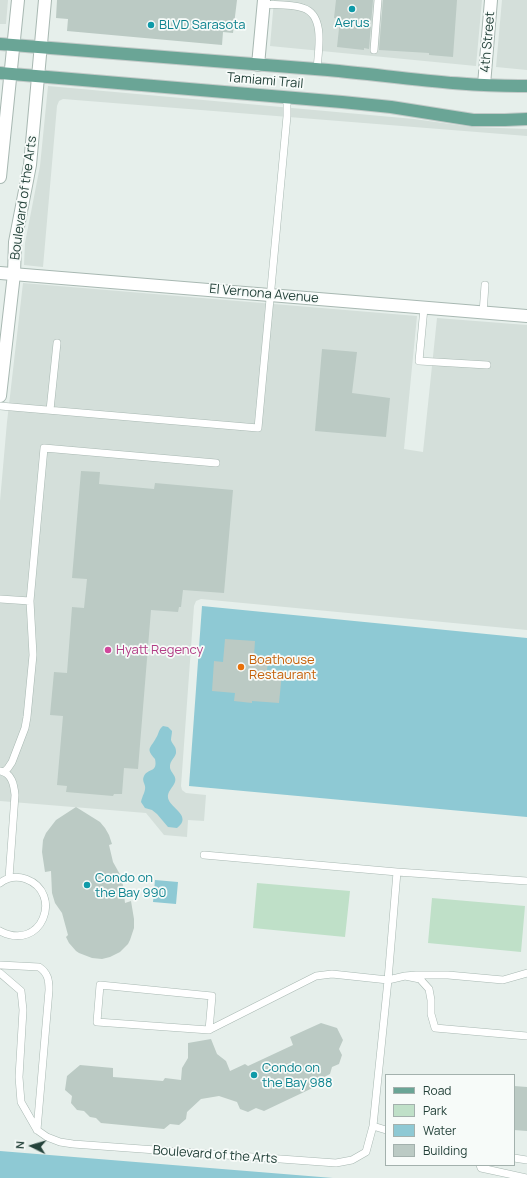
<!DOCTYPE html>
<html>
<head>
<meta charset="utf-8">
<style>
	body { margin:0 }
	#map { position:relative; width:527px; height:1178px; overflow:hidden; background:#e6efeb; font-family:Manrope,sans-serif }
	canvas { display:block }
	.legend { position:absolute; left:385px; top:1074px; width:130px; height:92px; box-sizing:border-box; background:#f7fbf9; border:1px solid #a3b1ad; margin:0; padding:5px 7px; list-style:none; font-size:12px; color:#24423a }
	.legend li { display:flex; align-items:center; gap:8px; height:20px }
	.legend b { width:20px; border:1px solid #a3b1ad }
	.north { position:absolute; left:12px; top:1126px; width:40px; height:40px; -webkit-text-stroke:3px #f7fbf9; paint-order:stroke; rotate:275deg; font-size:11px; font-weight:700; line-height:16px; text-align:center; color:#24423a }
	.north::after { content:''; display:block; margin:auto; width:14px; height:18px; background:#24423a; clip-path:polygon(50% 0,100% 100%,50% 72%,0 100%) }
</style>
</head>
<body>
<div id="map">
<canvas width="527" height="1178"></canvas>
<ul class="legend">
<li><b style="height:5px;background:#6aa596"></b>Road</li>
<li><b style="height:11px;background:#bfe0c8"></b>Park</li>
<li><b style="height:11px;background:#8ec9d4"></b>Water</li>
<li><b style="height:11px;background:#bbcac4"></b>Building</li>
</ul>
<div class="north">N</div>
</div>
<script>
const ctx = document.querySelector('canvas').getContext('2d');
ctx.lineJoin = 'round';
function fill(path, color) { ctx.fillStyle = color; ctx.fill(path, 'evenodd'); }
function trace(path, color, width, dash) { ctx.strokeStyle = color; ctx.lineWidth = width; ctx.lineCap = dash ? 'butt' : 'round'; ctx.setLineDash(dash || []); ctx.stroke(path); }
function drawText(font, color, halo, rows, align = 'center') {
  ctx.font = font + ' Manrope,sans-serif'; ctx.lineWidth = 3.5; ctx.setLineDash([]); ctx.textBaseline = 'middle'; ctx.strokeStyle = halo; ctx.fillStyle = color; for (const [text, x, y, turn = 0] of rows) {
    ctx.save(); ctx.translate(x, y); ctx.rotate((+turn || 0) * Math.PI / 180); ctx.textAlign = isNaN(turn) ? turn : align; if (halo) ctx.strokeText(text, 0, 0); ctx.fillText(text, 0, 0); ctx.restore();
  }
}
fill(new Path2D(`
	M0,0H8L6,24H0Z
	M274,0H482L476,66L270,46Z
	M502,0H527V70L496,67Z
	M48,86L414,119L472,127L527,129V136L63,99L59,101L57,106L43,267L24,265L25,243L40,166Z
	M23,283L417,316L404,449L423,452L437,318L527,325V630L201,599L196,601L194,606L181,786L182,790L186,793L206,795L204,821L188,820L187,837L164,835L146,813L0,801V501L7,422Z`), '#d4dfda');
fill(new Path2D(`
	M257,883L350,891L345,937L253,928Z
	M432,898L525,906L521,952L428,943Z`), '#bfe0c8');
fill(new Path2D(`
	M202,606L527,638V817L189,786Z
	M163,726L168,727L172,731C172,734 171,737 171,740C172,744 176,746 176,751C177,757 169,760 170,768C171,773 177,776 175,782C173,788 167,791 168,798C170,808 193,816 177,828L168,827L157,814L152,810L145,808L141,802C142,796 146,791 145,786C144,782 142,780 144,776C148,768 158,773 155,759C145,748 151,748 156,738C159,734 158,730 163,726Z
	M155,880L178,882L176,904L153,902Z
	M0,1151L333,1178H0Z`), '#8ec9d4');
fill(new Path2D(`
	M57,0H237L233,33L223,32L222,45L67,31L68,19L56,18Z
	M336,0H373L369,49L364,48V50L337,47L340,19L334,18Z
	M383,0H457L453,57L429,55V53L379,50Z
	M322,349L357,352L352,393L390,398L386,437L315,431Z
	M81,471L100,472L99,484L154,489L155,483L233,490L224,593L183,590L181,607H179L178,612L151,610L138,769L124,768L122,794H114L113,796L66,792L67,786L57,785L63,716L50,715L54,672L67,673L72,607L84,608L87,579L72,578Z
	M225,639L255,641L254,656L268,657L267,671L282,673L279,703L252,701V703L234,701L235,693L212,691L214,661L223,662Z
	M76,807L100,822L105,828L109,835L112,844L109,845L113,862L122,878L125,903L131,901L134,919V928L130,940L128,944L120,952L110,957L102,959L92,958L79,953L76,951L69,943L66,937L68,935L62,913L55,903L52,893L51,871L45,872L42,852L43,840L46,833L56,820Z
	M321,1023L337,1028L343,1040L339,1049L342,1055L339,1064L332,1067L330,1074L324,1077L321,1084L264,1111L256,1108L248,1112L240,1109L237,1102L219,1096L201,1099L187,1112L186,1119L179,1125L170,1124L164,1129L101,1123L96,1118L90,1117L84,1111L77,1110L71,1103L72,1096L65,1090L67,1076L80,1065L113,1068V1077L163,1081L165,1078L181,1080L182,1068L188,1058V1043L211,1039L217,1054L226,1061L230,1071L245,1064L248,1066L293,1045L290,1037Z
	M514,1086L527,1087V1131L514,1130Z`), '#bbcac4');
const service = new Path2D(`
	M263,4C276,5 291,4 303,8C326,15 318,52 317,69
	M374,50L378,0
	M424,308L419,361L487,365
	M483,313L485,285
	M0,406L258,428L287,116V97
	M50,410L57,343
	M0,599L30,601
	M0,771C12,773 14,785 15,795L9,878
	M5,771L8,768L12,762L25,728L27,717L33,655L30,601L44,448L216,463
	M204,855L397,872L527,881
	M0,883C8,877 17,876 26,879C64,893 42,953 0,931
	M0,965L39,967C48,973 49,980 49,990L37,1130
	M0,973L21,991L23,1010L19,1077L21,1102L37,1130L47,1137L60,1142L73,1144L336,1163L352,1160L366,1152L373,1126L386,1130
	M527,973L503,980L448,975H416L405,976L420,979L429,989L431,1000V1014L435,1028L527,1036
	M209,1030L212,996L100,985L97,1022L209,1030L316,976L332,974L388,980L405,976
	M373,1126L388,980L397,872
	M514,1158L527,1160
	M480,1165L481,1168L527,1178`);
const minor = new Path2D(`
	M258,65L264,0
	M484,85L491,0
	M0,273L527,316`);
const tertiary = new Path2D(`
	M0,177L18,0
	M0,396L14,274L15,242L30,165L45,0`);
const primary = new Path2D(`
	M0,44C109,53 219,61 328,70C394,76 461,87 527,86
	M0,73L342,102L391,107L473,120H505L527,119`);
trace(service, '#a8b8b2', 8);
trace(minor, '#a8b8b2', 14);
trace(tertiary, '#a8b8b2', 14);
trace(primary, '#c2cac8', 14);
trace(service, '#fff', 7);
trace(minor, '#fff', 12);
trace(tertiary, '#fff', 12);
trace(primary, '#6aa596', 12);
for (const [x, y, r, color] of [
	[352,9,4,"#0f9aa8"],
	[151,25,4,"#0f9aa8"],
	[108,650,4,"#d1479c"],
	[241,667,4,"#e8710a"],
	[87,885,4,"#0f9aa8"],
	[254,1075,4,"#0f9aa8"]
]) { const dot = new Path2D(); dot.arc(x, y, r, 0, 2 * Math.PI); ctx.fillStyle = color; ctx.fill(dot); trace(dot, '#f7fbf9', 1.5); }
drawText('13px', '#0d838f', '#f7fbf9', [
	["Aerus",352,23,"center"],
	["BLVD Sarasota",159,25],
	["Condo on",95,878],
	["the Bay 990",95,893],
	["Condo on",262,1068],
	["the Bay 988",262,1083]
], 'left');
drawText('13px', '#24423a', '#f7fbf9', [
	["4th Street",488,42,-85],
	["Tamiami Trail",265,81,5],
	["Boulevard of the Arts",24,198,-82],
	["El Vernona Avenue",264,294,5],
	["Boulevard of the Arts",215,1155,4]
]);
drawText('13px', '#b23c85', '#f7fbf9', [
	["Hyatt Regency",116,650]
], 'left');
drawText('13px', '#c56008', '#f7fbf9', [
	["Boathouse",249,660],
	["Restaurant",249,675]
], 'left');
</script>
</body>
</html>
